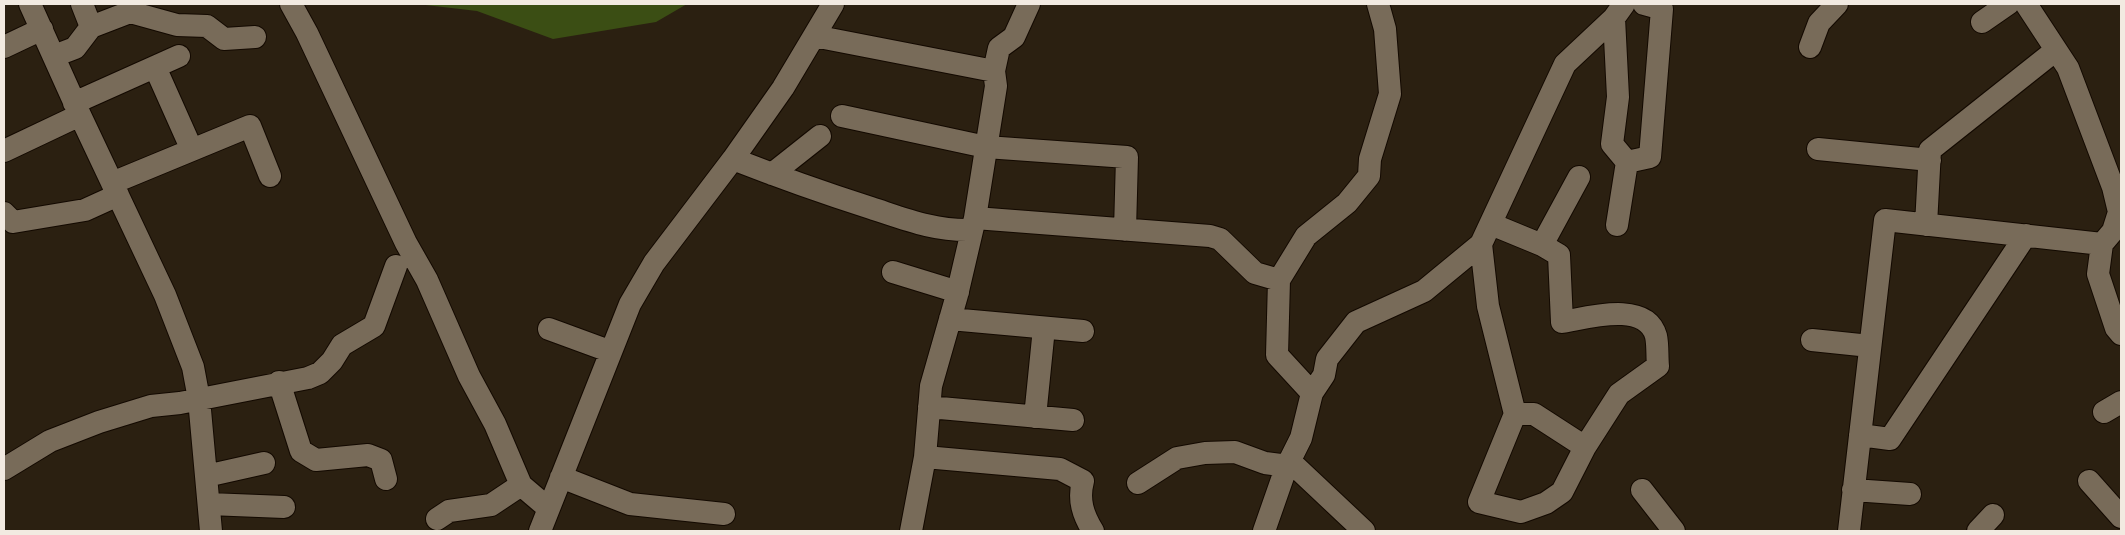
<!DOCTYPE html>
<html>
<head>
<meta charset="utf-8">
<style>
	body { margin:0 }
	#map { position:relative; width:2125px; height:535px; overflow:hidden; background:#2b2011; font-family:Commissioner,sans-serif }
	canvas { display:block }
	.frame { position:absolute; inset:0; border:5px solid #f2eae1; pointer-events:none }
</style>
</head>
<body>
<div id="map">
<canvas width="2125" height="535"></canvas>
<div class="frame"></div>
</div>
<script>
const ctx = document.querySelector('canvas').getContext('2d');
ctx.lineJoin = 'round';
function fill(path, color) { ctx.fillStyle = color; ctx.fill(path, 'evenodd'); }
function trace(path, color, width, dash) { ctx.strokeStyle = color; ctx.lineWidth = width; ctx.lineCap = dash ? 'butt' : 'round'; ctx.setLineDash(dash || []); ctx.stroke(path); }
fill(new Path2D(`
	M417,4H687L656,22L553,39L477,11Z`), '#3b4e14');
const minor = new Path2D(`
	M30,4L80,115L165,295L193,367L199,399L211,531
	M82,4L91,27
	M291,4L307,33L406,243L427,280L469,376L495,424L521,485L548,508
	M2026,4L2068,68L2113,187L2119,212L2113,231L2102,244L2098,274L2116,328L2121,334
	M1614,18L1618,97L1612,144L1627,162L1650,157L1662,9L1644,4
	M1982,22L2008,4
	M814,36L994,71
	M4,47L42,29
	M1810,47L1819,23L1837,4
	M54,56L75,48L91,27L130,12L177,25L207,26L224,39L255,37
	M155,67L192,150
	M74,103L179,56
	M842,116L986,147L1127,157L1125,230
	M1818,149L1930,160
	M4,151L80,115
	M733,159C779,177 824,193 871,208C905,219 934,231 971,230
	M772,174L820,136
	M112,183L250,126L270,176
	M4,213L13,222L85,210L118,195
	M975,218L1210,236L1220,239L1255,273L1279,280L1277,355L1312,393
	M1617,225L1627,162
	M1926,225L1930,150L2056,50
	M1481,244L1488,306L1515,414L1479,502L1521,512L1546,503L1562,492L1585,447L1619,394L1658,366C1657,357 1658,345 1656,336C1646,300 1587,318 1562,322L1559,255L1542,245L1491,224
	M1542,245L1579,177
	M893,272L958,292
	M1279,280L1306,236L1347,203L1369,176L1370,159L1390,94L1385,29L1378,4
	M950,319L1083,331
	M549,329L609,351
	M1812,340L1870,346
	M279,382L301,451L316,460L368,455L381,460L386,479
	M929,407L1073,420
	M2104,412L2121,402
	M1515,414H1534L1585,447
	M1035,417L1044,328
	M1860,435L1890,439L2026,235
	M925,457L1060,469L1083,481C1078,500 1083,515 1093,531
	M4,469L50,441L99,422L151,406L180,403L308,378L320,373L332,361L342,345L374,326L396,266
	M206,476L264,463
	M561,477L630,504L724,514
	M2089,481L2121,517
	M1138,483L1177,458L1205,453L1235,452L1265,463L1296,467L1364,531
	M1642,490L1674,531
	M1853,490L1910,494
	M209,504L284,507
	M437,519L449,511L491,505L521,485
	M540,531L630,304L654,263L733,159L783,88L833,4
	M911,531L925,457L931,386L957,295L975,218L996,86L994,71L999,48L1014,37L1029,4
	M1264,531L1286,468L1301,438L1312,393L1324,375L1327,359L1356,322L1424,291L1481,244L1565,64L1614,18L1624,4
	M1849,531L1885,220L2102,244
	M1978,531L1993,515`);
trace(minor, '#130900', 24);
trace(minor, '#786b59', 22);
</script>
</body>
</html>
